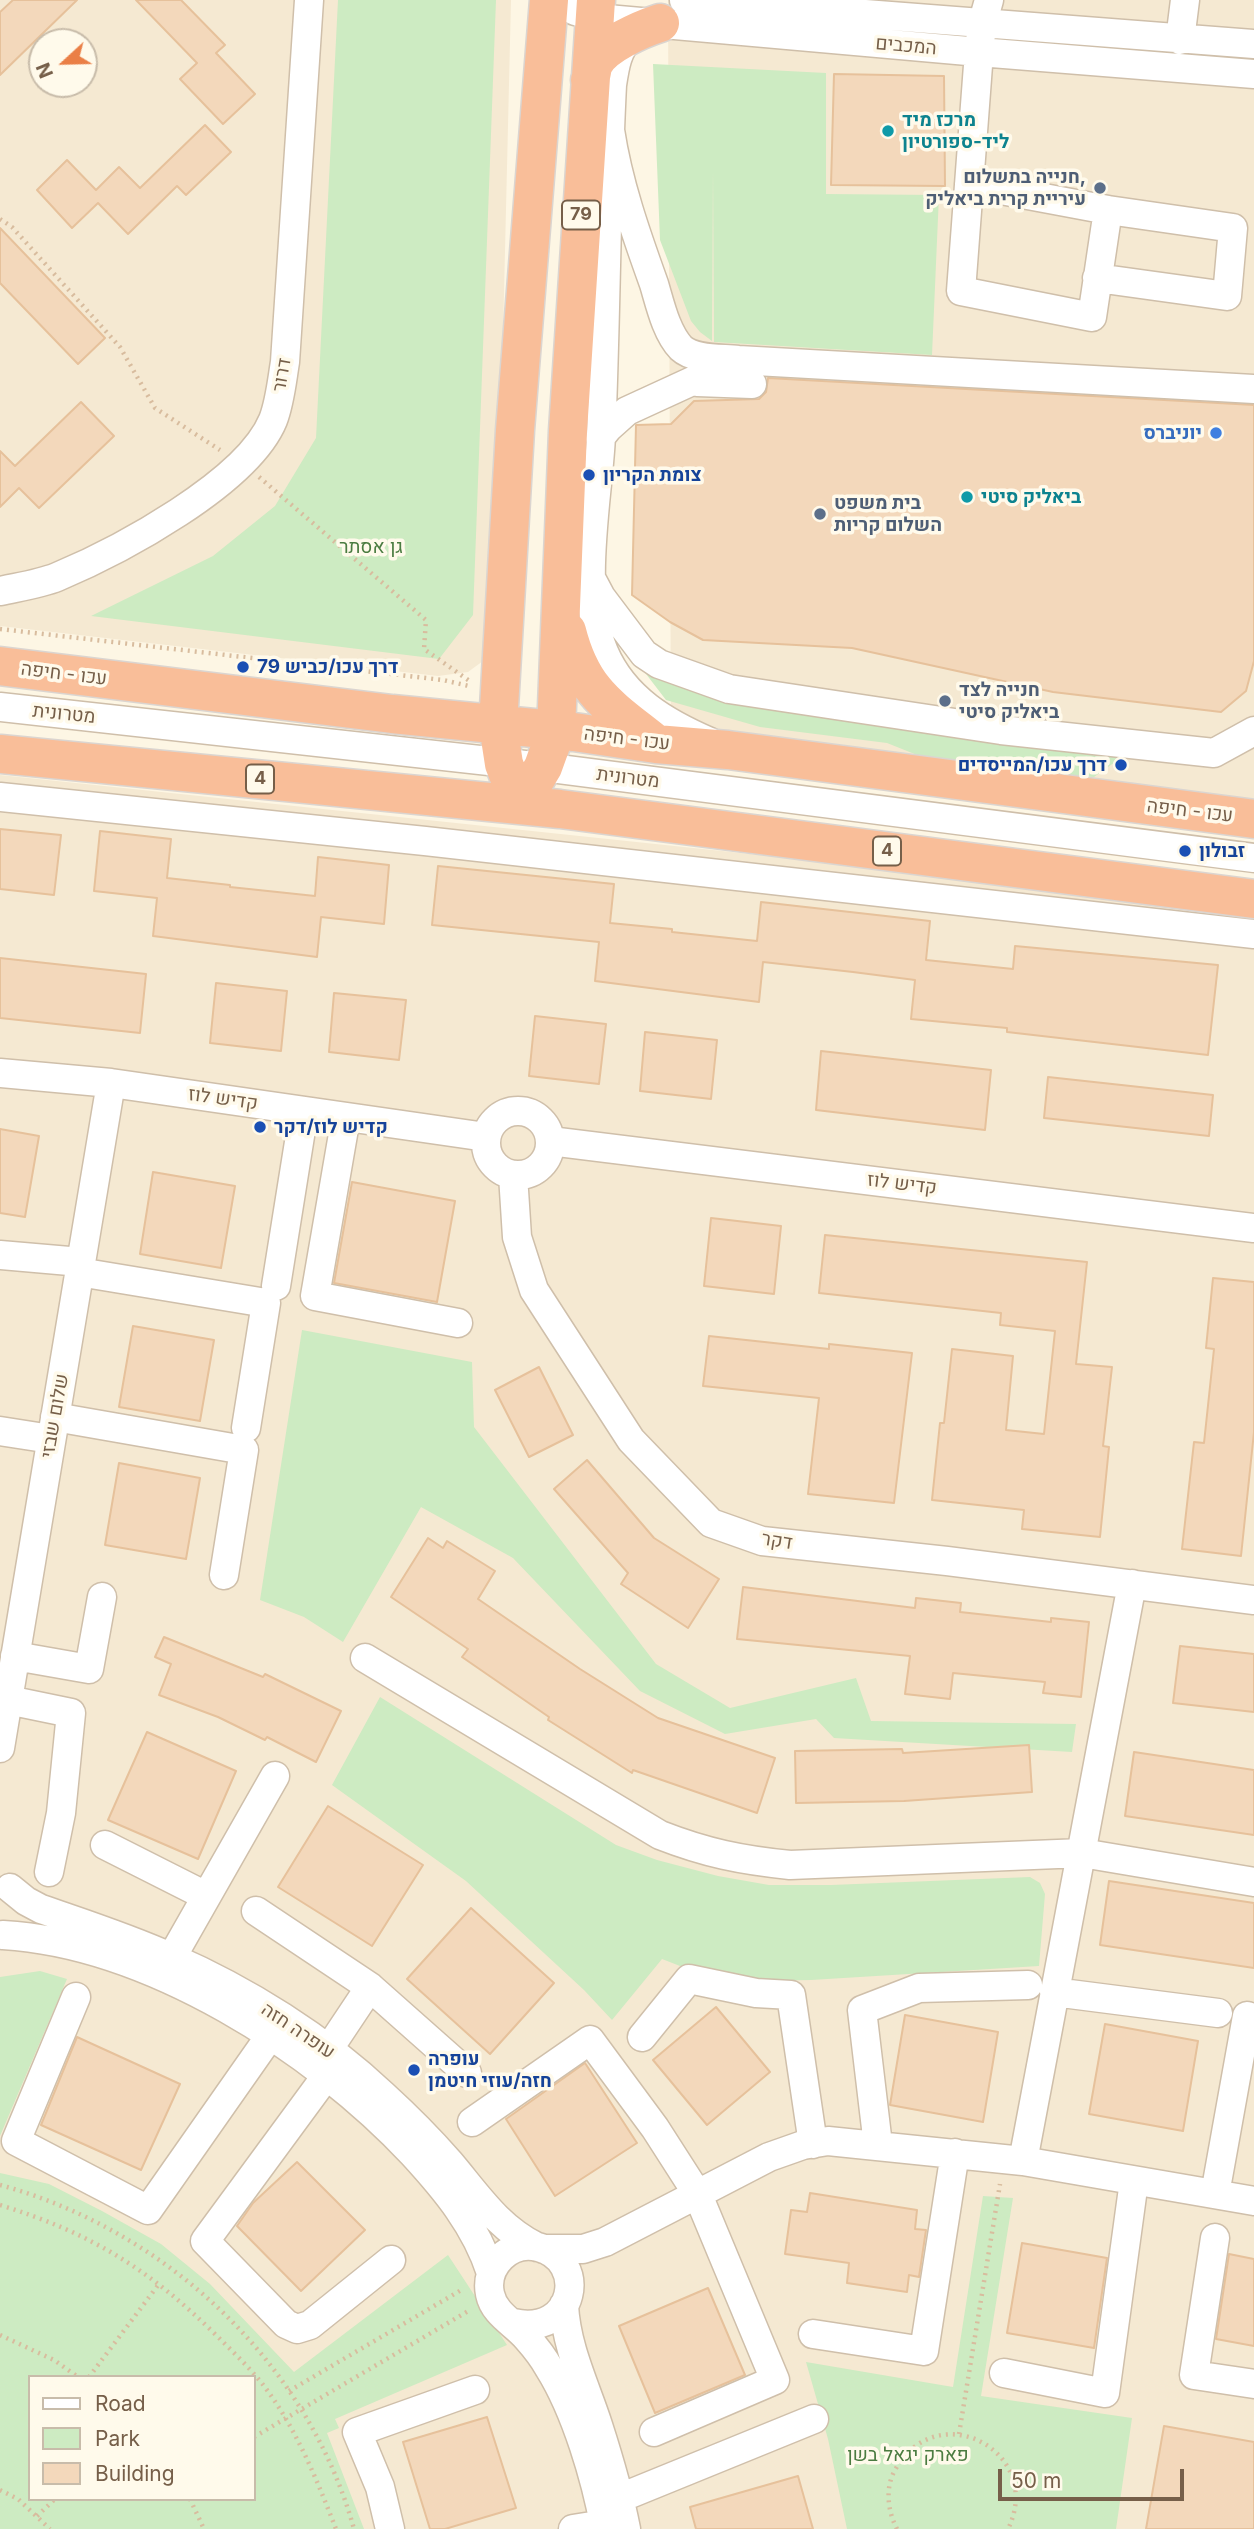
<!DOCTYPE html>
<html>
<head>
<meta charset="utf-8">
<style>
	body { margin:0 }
	#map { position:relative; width:1254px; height:2529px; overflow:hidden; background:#fdf6e4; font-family:Inter,sans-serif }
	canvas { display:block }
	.legend { position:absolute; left:28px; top:2375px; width:228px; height:126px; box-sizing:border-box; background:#fffaeb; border:2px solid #c8bcaa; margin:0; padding:9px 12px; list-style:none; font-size:21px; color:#765f49 }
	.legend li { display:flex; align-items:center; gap:14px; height:35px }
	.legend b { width:35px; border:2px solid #c8bcaa }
	.north { position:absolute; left:28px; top:28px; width:70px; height:70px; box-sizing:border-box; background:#fffaeb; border:2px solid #c8bcaa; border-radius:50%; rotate:248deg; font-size:19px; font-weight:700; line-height:28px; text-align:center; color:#765f49 }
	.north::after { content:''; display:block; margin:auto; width:24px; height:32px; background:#ea7f46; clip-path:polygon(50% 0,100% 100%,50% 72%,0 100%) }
	.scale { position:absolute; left:998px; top:2469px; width:186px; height:32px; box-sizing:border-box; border:4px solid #765f49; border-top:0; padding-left:9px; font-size:21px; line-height:24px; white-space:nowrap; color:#765f49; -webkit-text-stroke:5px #fffaeb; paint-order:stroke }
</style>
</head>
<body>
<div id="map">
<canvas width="1254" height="2529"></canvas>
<ul class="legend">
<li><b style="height:9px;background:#fff"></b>Road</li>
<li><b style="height:19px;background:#cdebc2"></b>Park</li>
<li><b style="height:19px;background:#f3d8bb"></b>Building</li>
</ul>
<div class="north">N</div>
<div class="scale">50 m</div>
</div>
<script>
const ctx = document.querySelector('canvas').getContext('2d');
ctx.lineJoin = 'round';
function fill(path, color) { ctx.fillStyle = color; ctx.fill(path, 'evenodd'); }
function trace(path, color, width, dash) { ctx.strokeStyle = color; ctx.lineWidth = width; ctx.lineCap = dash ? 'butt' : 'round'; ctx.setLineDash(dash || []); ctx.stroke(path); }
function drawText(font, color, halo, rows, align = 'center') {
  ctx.font = font + ' Inter,Heebo,sans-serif'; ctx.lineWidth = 7; ctx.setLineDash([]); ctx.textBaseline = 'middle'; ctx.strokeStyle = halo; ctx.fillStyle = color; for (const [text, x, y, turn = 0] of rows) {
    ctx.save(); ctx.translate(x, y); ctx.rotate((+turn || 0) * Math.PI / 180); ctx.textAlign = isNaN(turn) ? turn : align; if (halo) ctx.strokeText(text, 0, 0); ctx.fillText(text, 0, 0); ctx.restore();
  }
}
fill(new Path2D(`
	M0,0H511L496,627L483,661L468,672L438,676L0,626ZM42,42H84V84H42Z
	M668,0H1254V809L671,744Z
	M0,775L1254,907V2529H0ZM30,2377H254V2499H30Z`), '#f5e9d2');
fill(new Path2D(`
	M338,0H496L473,615L439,659L91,616L213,556L275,506L316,438Z
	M653,64L826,73V194L939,195L932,355L714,342L713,169L712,341L700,332L691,321L660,240Z
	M633,657L1129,752L1094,777L937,763L887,743L760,727L666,700Z
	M302,1330L472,1362L474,1427L656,1664L730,1708L856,1678L871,1721L1076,1724L1072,1752L834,1738L816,1719L725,1734L640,1691L513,1558L421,1507L343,1642L304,1617L260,1600Z
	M380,1697L616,1845L657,1860L718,1876L769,1885H831L1030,1877L1040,1883L1045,1894L1039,1966L811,1980L756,1981L698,1973L662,1959L612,2020L584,1990L466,1881L332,1785Z
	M40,1971L67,1979L0,2136V1977Z
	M0,2173L49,2184L102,2211L161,2244L210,2284L294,2372L448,2255L507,2345L335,2419L339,2428L327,2433L364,2529H0ZM30,2377H254V2499H30Z
	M983,2196L1013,2198L981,2396L1132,2418L1116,2529H847L828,2439L806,2362L953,2387Z`), '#cdebc2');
const building = new Path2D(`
	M13,0H77L0,75V12Z
	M136,0H181L225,45L216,53L255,94L223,124L180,79L197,63Z
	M834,74L944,76L945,186L831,185Z
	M205,125L231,152L186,195L177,186L128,234L98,203L72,228L37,190L67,160L96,190L119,167L140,188Z
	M0,228L105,338L78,364L0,283Z
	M768,378L1254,405V661L1246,691L1221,712L1053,692L852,648L703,640L670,622L632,595L636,425L671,424L694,401L759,399L766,392Z
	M81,402L114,436L39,508L19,488L0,507V451L15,466Z
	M0,829L61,835L54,895L0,889Z
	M100,831L171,839L167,878L230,885V887L315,896L318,857L389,865L384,924L321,917L317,957L153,936L157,898L94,891Z
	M438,866L614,884L610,923L672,929V932L757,941L761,902L930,921L926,960L1013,969L1015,946L1218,965L1208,1055L1007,1032V1028L911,1019L915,980L853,972L763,962L759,1002L595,981L599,942L432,925Z
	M0,958L146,974L140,1033L0,1018Z
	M216,983L287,991L281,1051L210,1043Z
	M334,993L406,1000L399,1060L329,1052Z
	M535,1016L606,1024L599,1084L529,1076Z
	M645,1032L717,1040L711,1099L640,1091Z
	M821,1051L991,1070L985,1130L816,1110Z
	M1048,1077L1213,1095L1209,1136L1044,1118Z
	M0,1129L39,1136L25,1217L0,1213Z
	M153,1172L235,1186L221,1268L140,1254Z
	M352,1182L455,1201L437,1302L334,1283Z
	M711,1218L781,1226L774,1294L704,1286Z
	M825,1235L1087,1262L1076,1364L1112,1367L1103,1446L1109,1447L1100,1537L1022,1529L1024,1510L932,1500L940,1423H944L952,1349L1013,1356L1006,1430L1044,1434L1055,1331L1000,1325L1001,1313L819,1293Z
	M1213,1278L1254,1282V1432L1241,1556L1182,1549L1194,1442L1204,1443L1214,1349L1206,1348Z
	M133,1326L214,1340L200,1421L119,1407Z
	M709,1336L829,1349V1344L912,1353L894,1503L808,1494L819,1398L703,1386Z
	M539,1367L573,1435L529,1457L495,1390Z
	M587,1460L654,1538L719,1579L688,1628L621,1584L628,1573L554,1489Z
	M119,1463L200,1478L186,1559L105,1545Z
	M428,1538L443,1548L447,1541L495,1571L478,1599L580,1669L658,1718L775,1758L757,1813L633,1770L632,1773L548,1720L549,1717L462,1657L468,1649L391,1597Z
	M743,1587L915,1608L916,1598L961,1603L960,1612L1051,1622V1618L1089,1622L1081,1697L1043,1693L1045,1682L953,1673L950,1699L905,1694L910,1656L737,1639Z
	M164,1637L263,1677L265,1674L341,1711L316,1762L267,1737L265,1740L218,1717L159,1695L171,1664L155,1657Z
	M1180,1646L1254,1654V1712L1173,1703Z
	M147,1732L236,1771L198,1859L108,1820Z
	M1029,1745L1032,1792L904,1801L796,1803L795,1751L902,1749L903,1753Z
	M1134,1752L1254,1770V1835L1125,1816Z
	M328,1806L423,1865L372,1946L278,1887Z
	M1109,1881L1254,1903V1968L1100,1945Z
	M471,1908L554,1983L490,2054L407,1979Z
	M716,2007L770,2072L707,2125L653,2060Z
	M905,2015L998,2032L983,2122L890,2105Z
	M1105,2024L1198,2041L1183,2131L1089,2114Z
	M77,2037L180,2084L141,2170L41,2125Z
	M585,2063L637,2143L555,2196L506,2119Z
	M297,2162L365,2230L301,2291L237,2226L253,2203Z
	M810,2193L917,2210L915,2229L926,2230L919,2277L909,2275L907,2292L847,2283L849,2263L785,2254L791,2210L807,2212Z
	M1022,2243L1107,2258L1094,2348L1007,2333Z
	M1229,2254L1254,2259V2346L1216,2339Z
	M708,2288L745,2375L655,2413L619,2326Z
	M487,2417L516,2508L445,2529H430L403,2442Z
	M1164,2426L1254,2442V2529H1146Z
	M798,2476L813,2529H696L690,2507Z`);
fill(building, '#f3d8bb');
trace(building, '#e6c19b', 2);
const minor = new Path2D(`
	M563,0L575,11L607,19L979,52L1254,74
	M684,0L1254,44
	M630,35C617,52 615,65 612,85C606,202 606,319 601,436C598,500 578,592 604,652C624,699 666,723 710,742
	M1180,40L1185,0
	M610,130C618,183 636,234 654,284C660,304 666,332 681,348C694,360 721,358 738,360L1254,389
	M969,184L1108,210L1092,317L961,291L979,52L982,25L989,0
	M1097,278L1227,296L1233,228L1108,210
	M697,382L752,384
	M600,438L608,428L627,411L738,360
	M592,580L601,597L644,654L659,664L729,689L1001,730L1214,753L1254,731
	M0,591C18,587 40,584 57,577C119,551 247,483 273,420C280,402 282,380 285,362L309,0
	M0,707L543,767L1254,858
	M0,797L425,841L1254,934
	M0,1073L111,1083L486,1137
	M486 1143a32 32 0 1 1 64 0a32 32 0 1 1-64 0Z
	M346,1117L315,1296L458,1323
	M550,1141L1254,1228
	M513,1175L517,1237L534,1290L631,1440L711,1523L762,1541L947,1561L1254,1600
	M0,1255L81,1262
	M79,1272L266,1303L246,1428
	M276,1286L304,1111
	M55,1417L244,1450L224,1575
	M0,1431L51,1439
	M15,1656L89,1669L102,1597
	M365,1658L660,1835C706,1853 741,1860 790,1865L1082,1853L1254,1882
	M8,1700L71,1713L61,1813L49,1872
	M0,1748L111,1083
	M105,1845L206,1896
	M10,1888L26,1901L41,1909C84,1924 128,1938 170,1957C246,1990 323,2038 383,2095C406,2116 429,2139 450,2163C477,2195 498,2228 537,2247
	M256,1911L370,1987L467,2073
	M3,1935C150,1944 315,2049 413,2154C446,2190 476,2226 491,2273
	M172,1957L275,1776
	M1054,1992L1218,2013
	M76,1997L16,2141L148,2210L270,2036
	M642,2037L689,1979L756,1993L791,1995L813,2144
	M328,2050L370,1987
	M327,2075L205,2241L286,2324L297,2329L310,2325L391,2260
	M472,2122L590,2040L655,2128L698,2195L775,2380L654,2432
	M878,2145L862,2010L919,1988L1028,1985
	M1023,2161L1132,1584
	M1215,2194L1247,2016L1254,2018
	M1215,2238L1194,2375L1254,2384
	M544,2249H583L605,2242L769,2157L803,2145L828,2141L1023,2161L1254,2201
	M564,2305C566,2347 585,2385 598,2425C609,2459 619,2493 626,2529
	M513,2323C576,2337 589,2260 538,2247C510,2240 484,2266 490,2294C494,2314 514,2323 527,2338C535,2347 543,2357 549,2368C576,2411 596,2479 605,2529
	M813,2334L924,2351L955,2153
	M1004,2373L1105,2393L1134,2181
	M620,2498L814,2419
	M390,2529L380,2487L357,2432L475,2390
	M573,2529L604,2524`);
const highway = new Path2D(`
	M590,80C592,75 592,68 594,64C604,45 641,29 660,23
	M567,631C582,691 609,706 654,742
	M0,666L392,714L574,732L656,744L728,750L1254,819
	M0,754L560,809L1254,899
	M520,805L543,767L556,731L568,431L596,0
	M520,805L504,764L498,725L515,430L549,0`);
trace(minor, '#cfbfaa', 31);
trace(highway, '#dbd5d0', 41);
trace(new Path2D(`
	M0,219L12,227L120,347L155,408L220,450
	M259,477L426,620L424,649L471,682
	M0,629L443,680L469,686
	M0,2185C166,2230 308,2363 354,2529
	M0,2205C91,2233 149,2269 217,2336C233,2352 250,2368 264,2386C296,2428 317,2480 336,2529
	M0,2335L54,2360L78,2377
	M89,2377L159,2284
	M289,2391L463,2289
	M959,2434L1000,2184
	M254,2437L470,2310
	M0,2490L18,2499L50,2529
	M190,2499L204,2529
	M37,2516L55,2499
	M897,2529C888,2512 885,2489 894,2472C935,2393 1046,2451 1008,2529`), '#d8bc9e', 4.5, [2, 5]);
trace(minor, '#fff', 28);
trace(highway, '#f9be99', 38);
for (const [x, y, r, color] of [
	[888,131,7,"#0f9aa8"],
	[1100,188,7,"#5c6f8a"],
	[1216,433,7,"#3f7fe0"],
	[589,475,7,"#1a4fb4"],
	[967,497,7,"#0f9aa8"],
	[820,514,7,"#5c6f8a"],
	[243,667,7,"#1a4fb4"],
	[945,701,7,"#5c6f8a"],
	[1121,765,7,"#1a4fb4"],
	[1185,851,7,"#1a4fb4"],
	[260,1127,7,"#1a4fb4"],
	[414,2070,7,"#1a4fb4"]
]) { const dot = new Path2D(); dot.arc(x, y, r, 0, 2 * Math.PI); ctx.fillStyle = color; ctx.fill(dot); trace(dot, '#fffaeb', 2.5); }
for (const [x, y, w] of [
	[581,215,38],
	[260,779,28],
	[887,851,28]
]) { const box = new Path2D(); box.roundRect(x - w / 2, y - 14.5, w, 29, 5); ctx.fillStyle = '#fffaeb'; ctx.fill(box); trace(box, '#765f49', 2); }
drawText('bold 18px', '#765f49', null, [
	["79",581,215],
	["4",260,779],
	["4",887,851]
]);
drawText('19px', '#765f49', '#fffaeb', [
	["המכבים",906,46,5],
	["דרור",282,375,-80],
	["עכו - חיפה",64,674,7],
	["מטרונית",64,714,6],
	["עכו - חיפה",627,739,7],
	["מטרונית",628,778,7],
	["עכו - חיפה",1190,811,7],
	["קדיש לוז",223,1099,8],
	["קדיש לוז",902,1184,7],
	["שלום שבזי",55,1416,-80],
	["דקר",777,1541,9],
	["עופרה חזה",298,2031,34]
]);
drawText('bold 19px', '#0d838f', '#fffaeb', [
	["מרכז מיד",902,120],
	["ליד-ספורטיון",902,142],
	["ביאליק סיטי",981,497]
], 'left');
drawText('bold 19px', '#4e5e75', '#fffaeb', [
	["חנייה בתשלום,",1086,177,"right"],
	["עיריית קרית ביאליק",1086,199,"right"],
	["בית משפט",834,503],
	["השלום קריות",834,525],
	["חנייה לצד",959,690],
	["ביאליק סיטי",959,712]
], 'left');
drawText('bold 19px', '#366cbe', '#fffaeb', [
	["יוניברס",1202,433]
], 'right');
drawText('bold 19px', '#164399', '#fffaeb', [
	["צומת הקריון",603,475],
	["דרך עכו/כביש 79",257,667],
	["דרך עכו/המייסדים",1107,765,"right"],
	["זבולון",1199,851],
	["קדיש לוז/דקר",274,1127],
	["עופרה",428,2059],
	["חזה/עוזי חיטמן",428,2081]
], 'left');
drawText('19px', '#4b7c41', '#fffaeb', [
	["גן אסתר",371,547],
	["פארק יגאל בשן",908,2455]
]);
</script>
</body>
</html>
